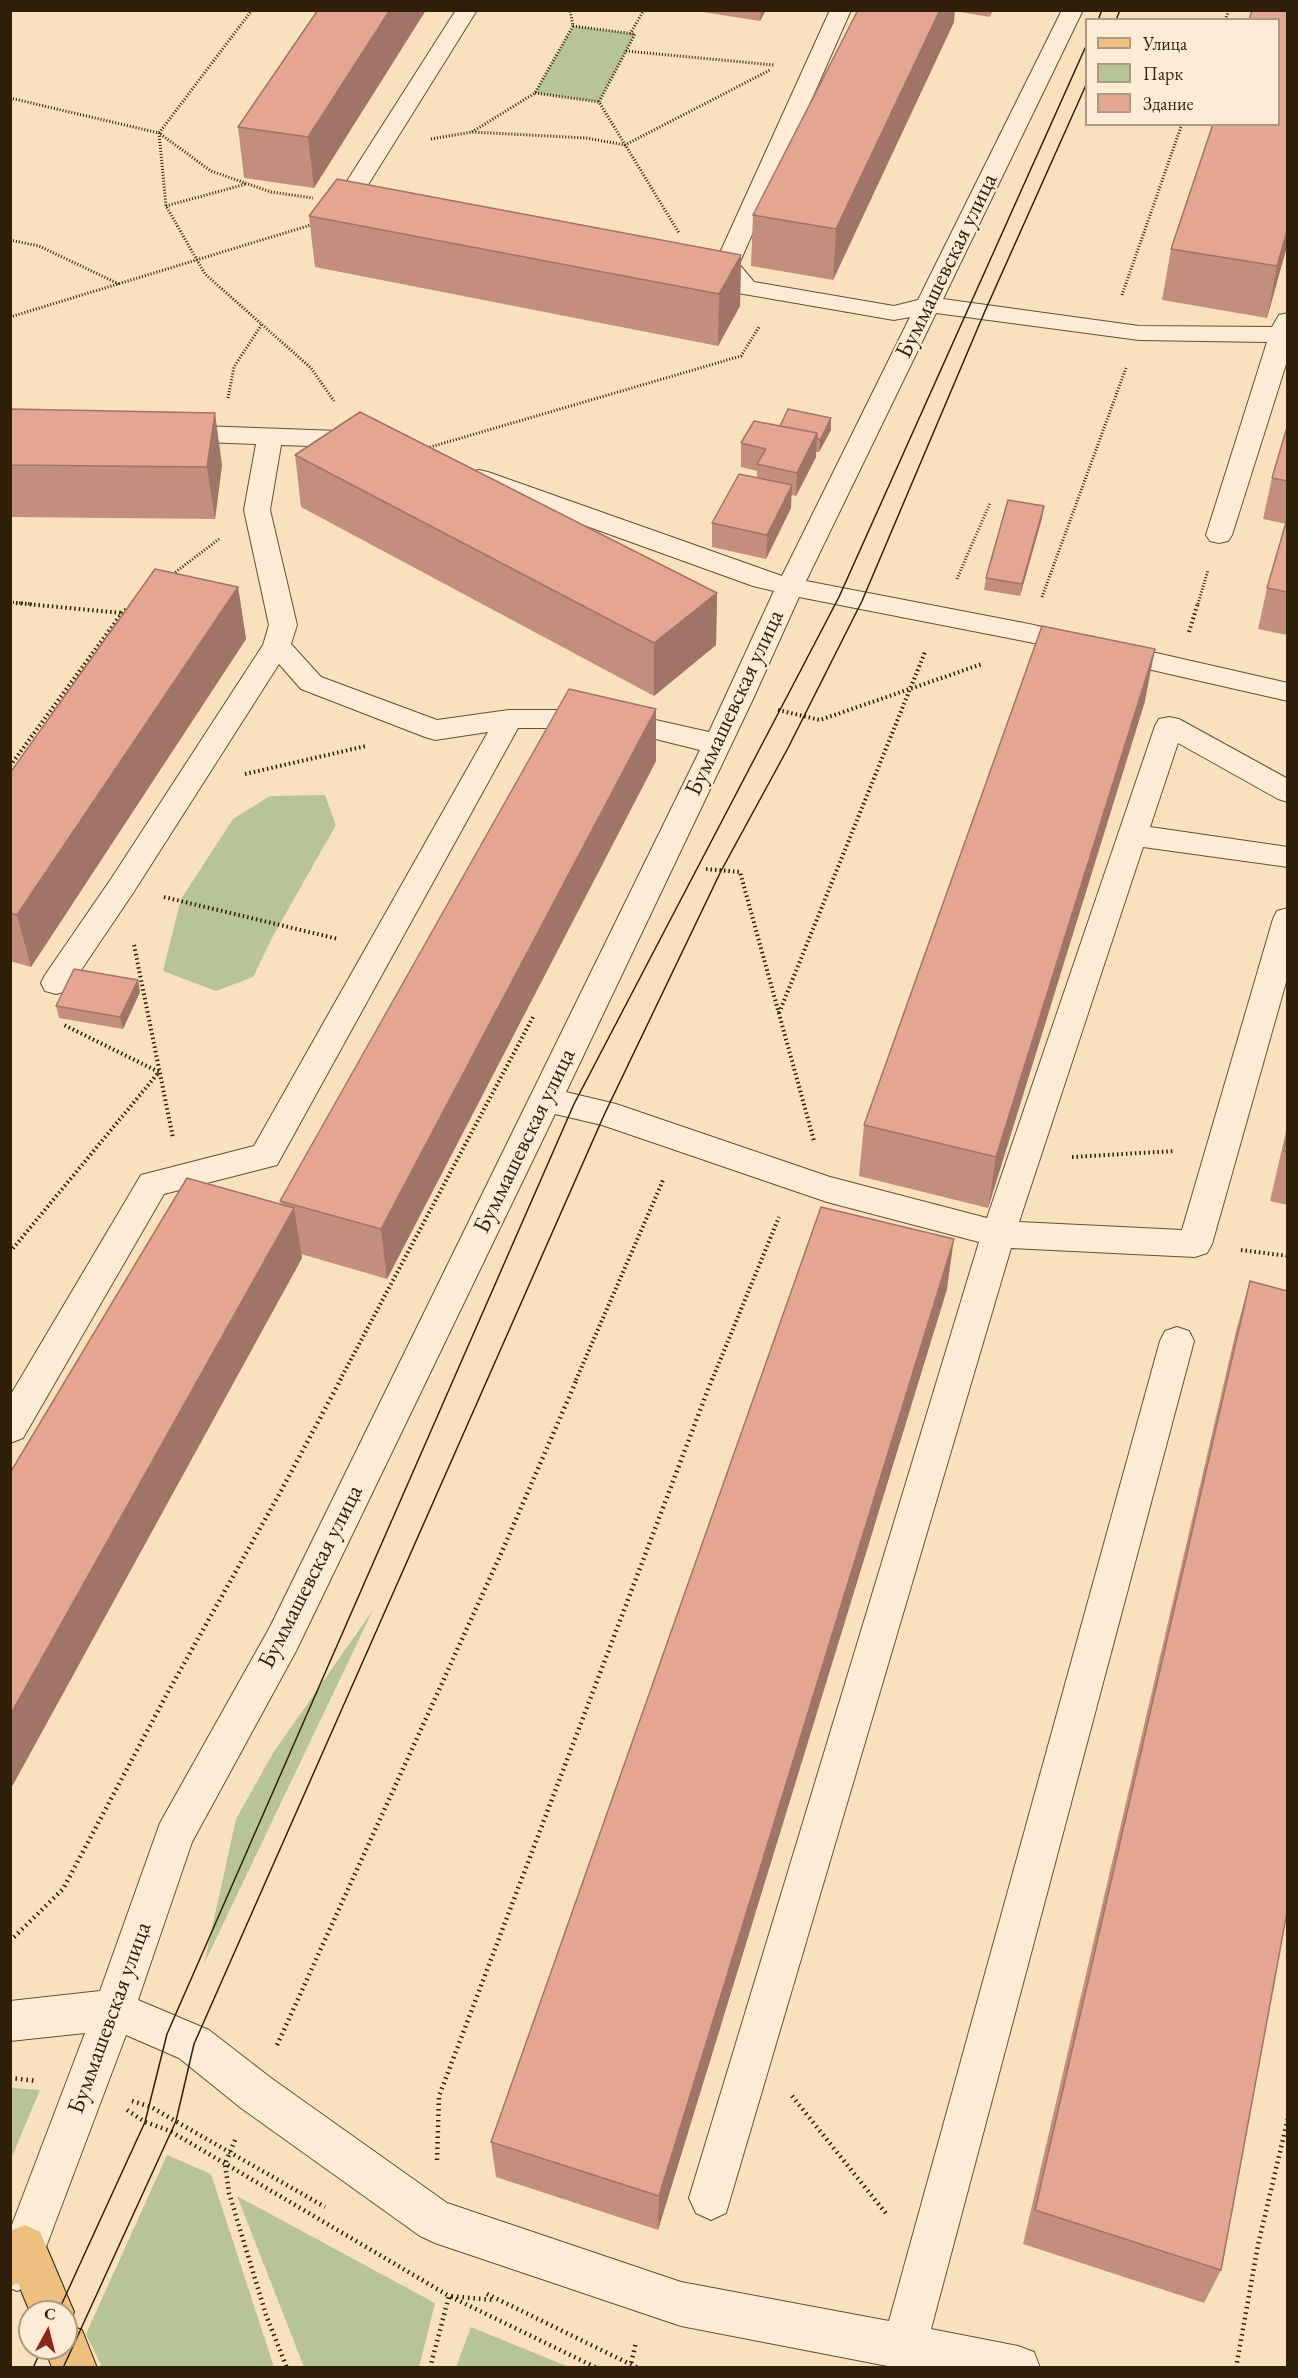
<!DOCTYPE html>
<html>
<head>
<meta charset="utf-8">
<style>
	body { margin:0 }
	#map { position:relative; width:1298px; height:2378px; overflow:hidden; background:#fae1be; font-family:"EB Garamond",serif }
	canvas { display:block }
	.frame { position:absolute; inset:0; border:12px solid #2f1f08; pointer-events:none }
	.legend { position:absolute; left:1085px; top:18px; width:195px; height:108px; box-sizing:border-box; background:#fcecd5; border:2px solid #aa9a83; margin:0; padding:8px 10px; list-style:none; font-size:18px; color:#2f1f08 }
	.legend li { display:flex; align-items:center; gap:12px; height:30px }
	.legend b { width:30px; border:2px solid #aa9a83 }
	.north { position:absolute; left:18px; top:2300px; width:60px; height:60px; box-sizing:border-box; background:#fcecd5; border:2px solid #aa9a83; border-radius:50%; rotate:7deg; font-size:16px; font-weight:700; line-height:24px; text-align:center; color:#2f1f08 }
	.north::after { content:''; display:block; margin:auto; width:21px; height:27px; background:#8f2418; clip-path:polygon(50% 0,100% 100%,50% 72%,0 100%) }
</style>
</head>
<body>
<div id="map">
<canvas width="1298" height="2378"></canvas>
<div class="frame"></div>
<ul class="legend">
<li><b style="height:8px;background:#edc07f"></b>Улица</li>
<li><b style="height:16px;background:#b9c495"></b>Парк</li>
<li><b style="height:16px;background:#e4a593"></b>Здание</li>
</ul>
<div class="north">С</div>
</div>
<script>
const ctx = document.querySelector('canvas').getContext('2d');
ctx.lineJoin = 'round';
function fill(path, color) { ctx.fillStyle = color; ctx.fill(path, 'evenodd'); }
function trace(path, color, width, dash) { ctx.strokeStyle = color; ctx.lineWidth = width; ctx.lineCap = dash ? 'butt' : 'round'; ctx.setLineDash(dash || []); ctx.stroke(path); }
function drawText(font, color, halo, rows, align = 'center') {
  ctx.font = font + ' "EB Garamond",serif'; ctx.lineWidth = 4.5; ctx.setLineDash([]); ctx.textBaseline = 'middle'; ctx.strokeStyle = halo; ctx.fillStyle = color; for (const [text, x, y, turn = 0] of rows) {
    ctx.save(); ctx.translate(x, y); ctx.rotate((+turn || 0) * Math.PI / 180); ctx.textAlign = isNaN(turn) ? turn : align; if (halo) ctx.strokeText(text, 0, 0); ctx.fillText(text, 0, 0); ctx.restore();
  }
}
fill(new Path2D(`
	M573,26L635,34L599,102L535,93Z
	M325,795L336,825L273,936L253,977L216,991L163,971L181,899L233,819L270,796Z
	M373,1610L204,1964L236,1819L273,1753Z
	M11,2088L40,2090L11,2159L10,2088Z
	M167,2155L211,2174L274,2367L102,2368L101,2365L86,2334Z
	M237,2196L435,2303L419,2367H304Z
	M471,2327L569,2367H456Z`), '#b9c495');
const minor = new Path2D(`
	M456,10H477L366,188L392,194L396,199L392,204L384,206L344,197L340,192Z
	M830,10H851L739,264L754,282L894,306L918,300L1062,10H1083L943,299L1139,326L1272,327L1279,315L1288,313V358L1232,535L1228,541L1219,543L1210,541L1206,535L1267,342L1139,340L936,313L806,581L1029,624L1288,683V701L1029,642L799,597L753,699L566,1092L616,1104L830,1177L987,1218L1155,726L1159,719L1169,717L1179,719L1288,779V802L1278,799L1178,743L1150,827L1288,847V867L1143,847L1019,1222L1182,1230L1273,919L1277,911L1288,908V975L1212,1244L1207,1253L1195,1257L1011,1248L726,2213L711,2220L696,2213L689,2198L979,1242L827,1202L602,1125L555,1114L296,1651L192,1842L138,2000L209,2030L271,2078L447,2203L681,2282L889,2321L1160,1341L1165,1331L1177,1327L1189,1331L1194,1341L931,2329L1018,2346L1034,2352L1040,2368H898L681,2326L435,2243L420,2236L241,2108L179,2058L126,2035L32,2284L17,2291L10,2288V2230L85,2033L10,2041V2001L100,1991L160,1823L270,1627L700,750L611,728H518L277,1165L164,1194L23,1438L10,1443V1396L141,1175L254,1146L488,732L435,740L425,737L301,689L279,664L133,893L67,991L56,994L45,991L41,983L45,975L111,879L263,645L269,625L244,510L256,444L174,441L165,438L161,433L165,428L174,425L366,432L375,435L379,440L375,445L366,448L281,445L270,510L297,625L291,644L321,677L437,720L509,710H611L709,732L774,591L753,586L470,484L466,478L470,472L479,470L488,472L782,576L910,317L894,320L738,293L719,269L695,264L691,259L695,254L703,252L719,255Z`);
const major = new Path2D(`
	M25,2225L40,2232L74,2312L69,2325L82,2330L97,2368H52L45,2348H66V2312H30L18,2283L10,2287V2231Z`);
trace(minor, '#625036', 2);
trace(major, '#2f1f08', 2);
trace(new Path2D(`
	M252,10L159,133L211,171L271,192L313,198
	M1225,20L1229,10
	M573,26L635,34L599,102L679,233
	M630,34L644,10
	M626,51L774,65
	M535,93L599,102
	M10,98L159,133L166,206L205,274L311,368L334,401
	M472,132L535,93L573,26L570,10
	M431,139L472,132L586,138L625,145L770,70
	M166,206L246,184
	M10,240L39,246L119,284
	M1122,295L1182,124
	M10,317L314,224
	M228,398L234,367L262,324
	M427,448L741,356L759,327
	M173,574L219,539
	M957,579L990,503
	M1042,597L1126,368
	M10,602L32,604
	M1198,604L1208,570`), '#2f1f08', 3, [1, 2]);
trace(new Path2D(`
	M16,603L122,613
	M1189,632L1198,603
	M778,710L820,720L982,664
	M10,766L122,613L128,608
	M245,774L366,746
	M706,869L740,872L814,1141
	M164,897L338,939
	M134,945L173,1138
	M779,1013L925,652
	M1072,1157L1175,1151
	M1241,1250L1288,1256
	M10,1252L159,1072L62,1024
	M340,1380L533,1017
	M576,1380L664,1178
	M712,1380L779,1217`), '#2f1f08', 4, [1.5, 3]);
trace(new Path2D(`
	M10,1941L63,1889L168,1692L281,1491L341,1379
	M277,2045L500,1556L577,1379
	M10,2078L37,2081
	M792,2096L888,2216
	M132,2101L151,2107L325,2207
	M127,2110L145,2122L170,2131L449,2296L597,2368
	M235,2140L225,2164L229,2193L266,2315L287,2368
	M437,2160L439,2096L712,1379
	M487,2294L638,2368
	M430,2368L449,2296L494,2300
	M630,2368L636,2342
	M1236,2368L1258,2245L1288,2118`), '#2f1f08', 4.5, [1.5, 4]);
fill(minor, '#fcecd5');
fill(major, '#edc07f');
trace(new Path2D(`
	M1098,20L1102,10
	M1116,20L1120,10
	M58,2312L145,2122L167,2034L574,1104L839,597L1086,46
	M33,2368L42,2348
	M63,2368L176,2121L194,2044L605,1113L721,871L788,748L862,601L985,311L1086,85`), '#2f1f08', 1.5);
fill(new Path2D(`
	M318,10H426L314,188L244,178L238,127Z
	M704,10H766L760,21L703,12Z
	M858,10H993L990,17L954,11V22L833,280L751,266L753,215Z
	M309,216L741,255L740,306L718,346L315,267Z
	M1287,246L1267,318L1162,300L1171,249Z
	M10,409L222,465L215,519L10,517Z
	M780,426L831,430L819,452H816V457L796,496L791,495V508L766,559L712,547V523L757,478V471L741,467V443Z
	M1287,427V635L1258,629L1267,588L1286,524L1263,519L1272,478Z
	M295,455L717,593L716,645L654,696L301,507Z
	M1042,518L1020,596L984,590L986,578Z
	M238,587L246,639L31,967L10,961V773Z
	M1145,701L988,1208L859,1176L864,1125Z
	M656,761L387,1279L301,1254L302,1258L10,1790V1473L281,1204L280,1201Z
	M138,980L140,992L123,1029L59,1018L56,1006Z
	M1287,1127V1205L1270,1201Z
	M1250,1281L1221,2270L1204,2303L1023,2244L1236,1331Z
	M947,1289L658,2230L496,2177L491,2142Z`), '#c48e7e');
fill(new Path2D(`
	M390,10H426L314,188L308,137Z
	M761,10H766L760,21Z
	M940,10H955L954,22L833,280L836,229Z
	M1287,231V246L1267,318L1277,266Z
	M741,255L740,306L718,346L719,294Z
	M215,413L222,465L215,519L207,467Z
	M831,418V430L819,452L820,440Z
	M817,433L816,457L796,496L797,473Z
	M792,485L791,508L766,559L767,535Z
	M1044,506L1042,518L1020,596L1022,584Z
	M238,587L246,639L31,967L17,915Z
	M717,593L716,645L654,696V643Z
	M1155,649L1145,701L988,1208L996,1157Z
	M656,709V761L387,1279L381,1229Z
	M138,980L140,992L123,1029L120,1017Z
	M294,1208L302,1258L10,1790V1715Z
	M954,1239L947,1289L658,2230L659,2196Z`), '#a07467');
const building = new Path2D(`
	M318,10H390L308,137L238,127Z
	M858,10H940L836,229L753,215Z
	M1252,10H1287V231L1277,266L1171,249L1213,124H1278V20H1249Z
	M337,179L741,255L719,294L309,216Z
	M10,409L215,413L207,467L10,465Z
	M788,409L831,418L820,440L817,439V433L780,426Z
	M360,412L717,593L654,643L295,455Z
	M754,421L817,433L797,473L757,464L766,449L741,443Z
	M1287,427V481L1272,478Z
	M739,474L792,485L767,535L712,523Z
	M1008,500L1044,506L1022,584L986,578Z
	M1287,519V592L1267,588Z
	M155,569L238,587L17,915L10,913V773Z
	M1042,626L1155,649L996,1157L864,1125Z
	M569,689L656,709L381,1229L280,1201Z
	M74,969L138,980L120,1017L56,1006Z
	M1287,1137V1152L1284,1151Z
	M187,1178L294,1208L10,1715V1473Z
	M821,1207L954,1239L659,2196L491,2142Z
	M1250,1281L1287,1291V1912L1221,2270L1035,2210Z`);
fill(building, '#e4a593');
trace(building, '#a07467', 1.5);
drawText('24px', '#2f1f08', '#fcecd5', [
	["Буммашевская улица",947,266,-64],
	["Буммашевская улица",735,703,-65],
	["Буммашевская улица",525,1141,-64],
	["Буммашевская улица",311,1577,-63],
	["Буммашевская улица",110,2018,-70]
]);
</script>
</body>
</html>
